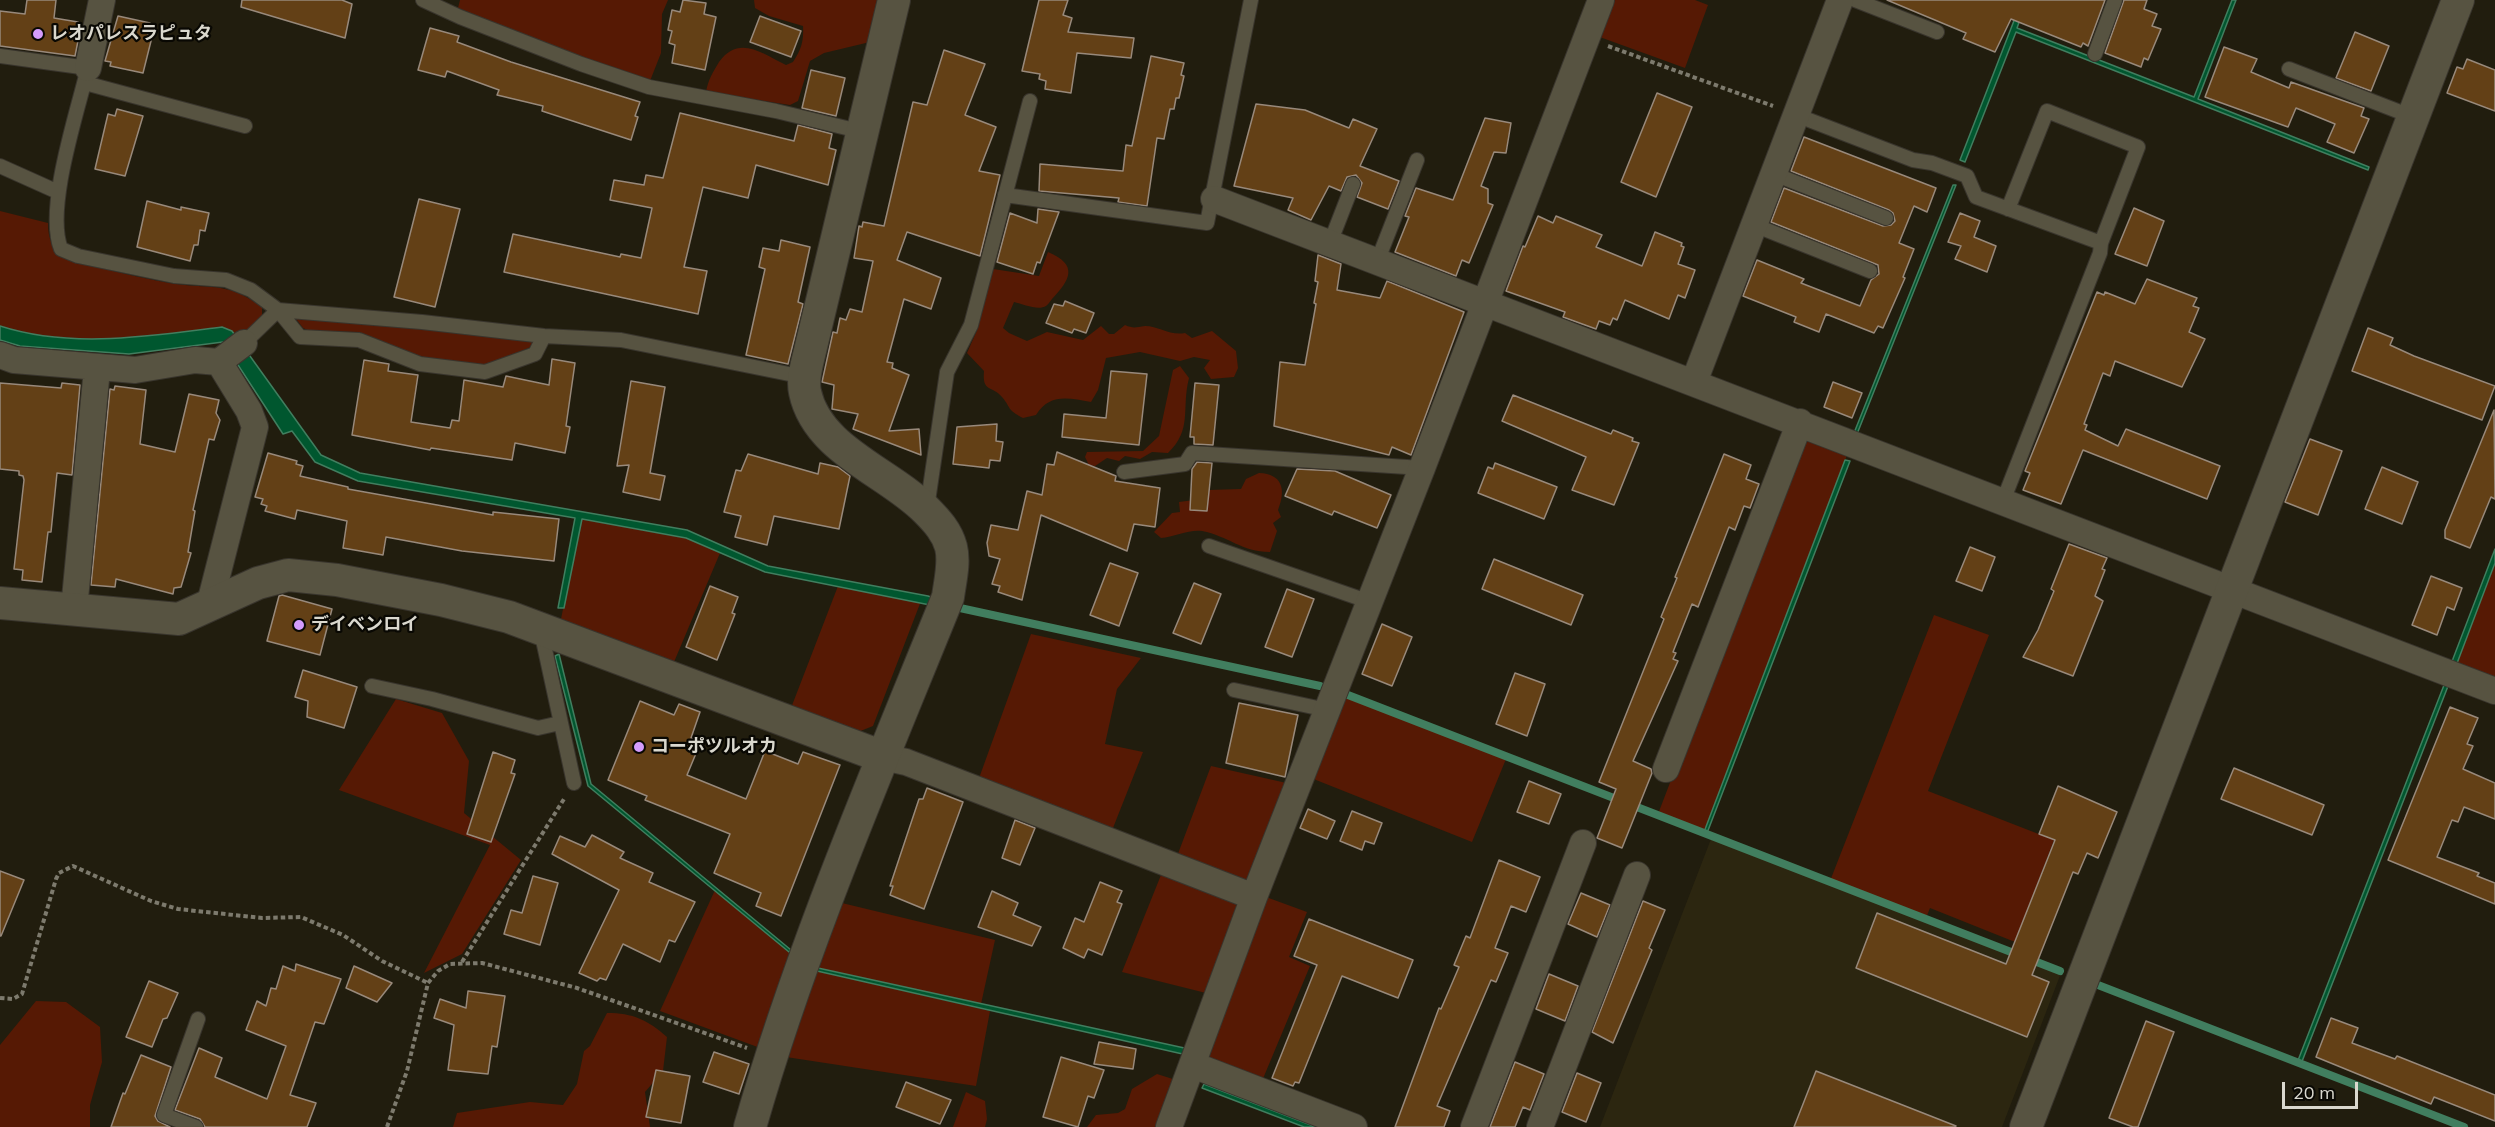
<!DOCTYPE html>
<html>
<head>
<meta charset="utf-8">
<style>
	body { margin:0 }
	#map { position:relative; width:2495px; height:1127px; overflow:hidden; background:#211d0e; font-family:Mulish,sans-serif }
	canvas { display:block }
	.scale { position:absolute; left:2282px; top:1082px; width:76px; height:27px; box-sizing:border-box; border:3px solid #dad8ce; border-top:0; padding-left:8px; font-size:18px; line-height:21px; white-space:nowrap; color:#dad8ce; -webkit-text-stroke:4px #090803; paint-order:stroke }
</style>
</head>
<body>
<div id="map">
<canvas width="2495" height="1127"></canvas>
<div class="scale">20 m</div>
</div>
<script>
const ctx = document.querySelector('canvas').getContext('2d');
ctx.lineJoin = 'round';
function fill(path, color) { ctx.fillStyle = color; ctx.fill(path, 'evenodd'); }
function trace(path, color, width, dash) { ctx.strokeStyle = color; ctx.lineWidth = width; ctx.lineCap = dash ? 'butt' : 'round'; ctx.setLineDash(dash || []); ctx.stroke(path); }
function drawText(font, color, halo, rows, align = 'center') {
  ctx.font = font + ' Mulish,"Noto Sans JP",sans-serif'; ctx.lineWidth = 4.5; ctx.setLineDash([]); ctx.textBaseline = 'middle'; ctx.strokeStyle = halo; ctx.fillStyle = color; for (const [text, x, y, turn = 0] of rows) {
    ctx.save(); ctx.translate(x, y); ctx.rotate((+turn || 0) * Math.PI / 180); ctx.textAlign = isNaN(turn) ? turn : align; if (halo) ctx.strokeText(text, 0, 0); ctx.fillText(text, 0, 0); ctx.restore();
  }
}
fill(new Path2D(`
	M1711,839L2061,973L2002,1127H1600Z`), '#2c2610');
fill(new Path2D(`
	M460,0H668L662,14L661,53L650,81L540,42L458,8Z
	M754,0H881L870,42L824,53L810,61L798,101L790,105L706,92C708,80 713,72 719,62C739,34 763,54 786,65L793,62C801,50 804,41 803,26L769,16L755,8Z
	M1611,0H1695L1708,5L1685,68L1597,36Z
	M0,211L48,223C48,239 52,247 64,258C96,267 143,279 176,284C215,289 227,282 262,307V322L237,340L123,341L22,335L0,326Z
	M1048,252C1079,265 1070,280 1052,299C1050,301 1049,304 1046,306C1038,311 1023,304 1014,302L1003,328L1009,333L1027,341L1047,332L1083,340L1101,326L1109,334H1114L1125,325C1134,329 1136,327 1145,326C1159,326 1170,336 1185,333L1192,338L1212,331L1236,351L1238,368L1234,377L1211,379L1204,368L1210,360L1194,357L1180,361L1140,352L1106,358L1098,390L1091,402C1068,398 1050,393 1036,415L1023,418C1006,409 1012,409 1002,397C992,385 982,393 984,371L967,353L978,328L988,280L993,269L1039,276Z
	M294,316L536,338L531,347L483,366L424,359L359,332L310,331L303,328Z
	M1180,366L1189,378C1181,409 1193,429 1168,453L1152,452L1140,459L1125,456L1119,461L1107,458L1095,466L1089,465L1085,457L1087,452L1143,451L1159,436L1173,370Z
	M1804,433L1849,450L1704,832L1658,814Z
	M1259,473C1283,474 1286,490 1278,510L1281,517L1273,523L1277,531L1270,552C1242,552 1228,536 1202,531C1190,529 1174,537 1161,538L1154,532L1172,513L1180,512L1179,502L1194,500L1209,490L1241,489L1246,479Z
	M581,519L686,538L720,553L674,662L561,619Z
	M2495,563V681L2456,666Z
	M838,586L921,601L873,726L858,732L791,708Z
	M1934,615L1989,635L1928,791L2054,840L2015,942L1930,908L1926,918L1830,881Z
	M1031,634L1141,658L1117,689L1105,744L1143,752L1111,833L978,781Z
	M1341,695L1506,759L1472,842L1311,778Z
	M396,699L442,713L469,761L464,813L521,860L462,954L424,973L490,845L339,790Z
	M1211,766L1291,784L1253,881L1244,884L1176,859Z
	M1163,870L1237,900L1242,908L1210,994L1122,972Z
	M715,890L789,952L796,955L763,1049L660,1011Z
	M1266,897L1307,912L1289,957L1310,966L1262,1081L1211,1060L1208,1055Z
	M842,903L995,940L981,1004L818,968Z
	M817,971L990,1011L976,1086L786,1057Z
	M36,1001L66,1002L100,1027L102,1062L90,1105V1127H0V1045Z
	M607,1013C633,1013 648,1020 667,1037L663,1071L645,1092L650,1127H453L457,1113L530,1102L563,1105L577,1084L584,1051L590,1046Z
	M1157,1074L1176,1080L1157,1127H1087L1096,1115L1118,1113L1125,1109L1132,1089Z
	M966,1092L985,1101L987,1119L985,1127H953Z`), '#561904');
const water = new Path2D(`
	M2022,0H2027L2017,28L2194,97L2232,0H2236L2198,99L2369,167L2368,170L2016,32L1965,162L1960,160Z
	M1953,185H1956L1857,434L1854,433Z
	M0,326C71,349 150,336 222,327L232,331L321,455L360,473L687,530L768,566L928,596L961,608L930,605L765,572L686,538L582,519L564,608H558L575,518L358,481L315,462L292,431L283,434L223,342L129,354L20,346L0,340Z
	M1845,460L1850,461L1707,833L1704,832Z
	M2495,549V563L2456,666L2451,664Z
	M559,654L591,784L791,950L789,952L588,786L555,656Z
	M2446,680L2450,681L2301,1064L2297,1063Z
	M818,968L1189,1049L1187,1055L817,971Z
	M1204,1084L1316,1127H1304L1202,1088Z`);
fill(water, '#00572f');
trace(water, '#417e5f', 1.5);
trace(new Path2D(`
	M960,608L1320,686
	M1348,695L2060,971
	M2098,985L2464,1127`), '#417e5f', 8);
const building = new Path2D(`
	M27,0H56L54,18L78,22L81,26L75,56L0,46V11L25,14Z
	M242,0H342L352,4L345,38L241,7Z
	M683,0L706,3L704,14L716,17L705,70L672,63L675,45L669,43L672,31L668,30L672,10L680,12Z
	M1039,0H1068L1063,15L1072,18L1068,32L1134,38L1131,58L1077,53L1071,93L1045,89L1046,81L1039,79L1040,74L1022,71Z
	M1887,0H2105L2088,46L2083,43L2081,47L2011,19L1995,52L1963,39L1966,33Z
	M2124,0H2147L2144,9L2157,14L2152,26L2161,29L2148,60L2144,58L2141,67L2105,53Z
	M118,16L150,23L148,36L152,37L143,73L110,66L111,62L105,61Z
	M760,16L801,31L791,57L750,42Z
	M430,28L459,36L457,42L511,62L640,102L635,116L638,117L631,140L542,111L543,106L497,95L499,90L447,71L445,77L418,70Z
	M2355,32L2389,46L2371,91L2336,78Z
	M2224,47L2257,59L2251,72L2289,88L2291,82L2364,108L2361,116L2369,119L2354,153L2327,142L2335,124L2296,108L2288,127L2205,97Z
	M944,50L985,64L965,115L996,127L979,171L1000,175L980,256L907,232L897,260L941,278L931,309L904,299L887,362L893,363L892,368L909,375L889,431L919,429L921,455L853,429L858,414L832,409L834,385L822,382L833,332L837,333L840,318L846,320L850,309L862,312L873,261L854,258L859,226L862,227L863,222L884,226L913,102L927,105Z
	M1151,56L1184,63L1181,75L1184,76L1179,98H1176L1174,109H1170L1164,139L1157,138L1147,206L1118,202L1119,198L1039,191L1040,164L1123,171L1126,145L1132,146Z
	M2467,59L2495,70V111L2447,93L2457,67L2463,69Z
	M811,70L845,78L836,116L802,108Z
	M1657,93L1692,107L1656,197L1621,182Z
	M1256,104L1305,110L1349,128L1353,119L1377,129L1360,166L1399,181L1388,209L1357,197L1362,183L1356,175L1347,177L1341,191L1329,186L1311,220L1288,210L1293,198L1234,186Z
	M117,109L143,116L125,176L95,169L108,114L115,116Z
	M680,113L794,141L798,125L832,134L829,148L836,150L828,185L756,165L748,198L703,187L684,267L707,271L698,314L504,272L513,234L620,257L621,254L641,258L652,208L610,200L614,180L644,185L646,175L663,178Z
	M1485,118L1511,123L1506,153L1494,152L1481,186L1488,189V203L1493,205L1469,263L1462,260L1456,276L1395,252L1409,217L1405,216L1416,188L1453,200Z
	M1804,137L1936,188L1927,212L1914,206L1899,243L1914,249L1903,277L1905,278L1883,328L1878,326L1874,333L1826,314L1819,332L1794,322L1796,317L1743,296L1757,260L1804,279L1801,283L1860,306L1871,280L1879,274L1878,265L1873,263L1771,222L1784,188L1883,226L1891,225L1895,221L1893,213L1889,210L1791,171Z
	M419,199L460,209L435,307L394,297Z
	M147,201L181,210V207L209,213L205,231L200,230L198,245H194L190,261L137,247Z
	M2134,208L2164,221L2147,266L2115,254Z
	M1038,209L1059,212L1040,263L1037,262L1033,274L997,262L1010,213L1037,223Z
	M1960,213L1980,221L1974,237L1996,246L1987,272L1955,259L1961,246L1948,242Z
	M1538,216L1553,223L1556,216L1602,235L1596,247L1642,266L1655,232L1682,243L1681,246L1684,247L1678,264L1695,270L1685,298L1678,295L1669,319L1625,300L1617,320L1613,318L1610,325L1599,321L1596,329L1563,317L1565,312L1506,291L1523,246L1525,247Z
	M781,240L810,247L798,302L803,304L788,364L746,355L765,269L759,267L763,248L779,251Z
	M1318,255L1341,264L1337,290L1380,298L1387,281L1464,312L1411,455L1392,447L1389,455L1274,426L1280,362L1305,365L1316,304L1314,303L1318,282L1315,281Z
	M2147,279L2197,298L2193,306L2199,308L2189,332L2205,339L2182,387L2115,361L2110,376L2103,373L2084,424L2087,425L2085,430L2118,446L2126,429L2220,466L2207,499L2083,450L2061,504L2023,490L2030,473L2025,471L2097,292L2104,295L2105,292L2135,304Z
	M1065,301L1094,313L1086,333L1074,329L1072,333L1046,323L1054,304L1063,306Z
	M2368,328L2393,338L2390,345L2414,356L2495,386L2482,420L2352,371Z
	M552,359L575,363L566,426L570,427L565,453L515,443L512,460L431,448L430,450L352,435L364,360L389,364L388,371L418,375L411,422L450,428L452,420L459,421L464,380L503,387L506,376L549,385Z
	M1111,371L1147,374L1139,445L1062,437L1064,414L1106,418Z
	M631,381L665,387L650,473L665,476L660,500L623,492L629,465L617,466Z
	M1833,382L1862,393L1852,418L1824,407Z
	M0,383L61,388L62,383L80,385L72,475L57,473L51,532H48L42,582L22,580L23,570L14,569L24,480L23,476L19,475V471L0,469Z
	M1195,383L1219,385L1213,445L1194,444V437H1190Z
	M115,386L146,390L140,444L175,452L189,394L219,400L216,413L220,420L214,440L209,439L193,510L195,511L188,552L191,553L181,587L174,588L173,594L116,579L115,587L91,585L110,389L114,390Z
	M1513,395L1611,434L1613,430L1633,438L1632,441L1639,443L1614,505L1572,490L1586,457L1502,421Z
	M2494,410L2495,499L2491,497L2470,548L2445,538V530Z
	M997,424L996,441L1003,442L1000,461L990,460L989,468L953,464L957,427Z
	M2310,439L2342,451L2318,515L2285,502Z
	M1057,452L1116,476L1115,481L1160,488L1155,527L1134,524L1127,551L1041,515L1022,600L998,592L1000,586L992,584L1000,559L989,556L987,543L991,525L1018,530L1027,491L1042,495L1047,464L1054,465Z
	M268,453L297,461L296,464L303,466L300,476L348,487V489L493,515V512L559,519L554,561L462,551L386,537L383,555L343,548L347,521L297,510L295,519L265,511L267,506L261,504L263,499L255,497Z
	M748,454L818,474L820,463L838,467L850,476L839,529L774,516L767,545L735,537L741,516L724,512L736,470L741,471Z
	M1724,454L1751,465L1746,479L1759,484L1750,508L1744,506L1735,530L1729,527L1698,607L1692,604L1673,652L1676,653L1673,659L1678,661L1633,761L1651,769L1652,773L1622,848L1597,838L1616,789L1599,782L1664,619L1661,617L1677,578L1675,577Z
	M1197,462L1212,463L1207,511L1190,510L1192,469Z
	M1495,463L1557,487L1544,519L1478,493L1488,467L1493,469Z
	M2382,467L2418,482L2402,524L2365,509Z
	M1297,469L1335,471L1391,495L1377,528L1334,511L1332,515L1285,496Z
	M2069,544L2107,558L2102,569L2105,570L2095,596L2103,601L2073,676L2023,657L2038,630L2054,591L2051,589Z
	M1970,547L1995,557L1982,591L1956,581Z
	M1494,559L1583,595L1571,625L1482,589Z
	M1110,563L1138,573L1119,626L1090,615Z
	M2431,576L2462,588L2454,610L2447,607L2437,635L2412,625Z
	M1194,583L1221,594L1201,644L1173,633Z
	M710,586L738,597L732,613L735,614L717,660L686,647Z
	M1287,589L1314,599L1292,657L1265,647Z
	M282,595L332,609L320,655L267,641L279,596Z
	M1382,624L1412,637L1392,686L1362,674Z
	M303,670L357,687L344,728L307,717L308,701L295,697Z
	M1515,673L1545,684L1527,736L1496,724Z
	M640,701L674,715L679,704L700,712L691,738L697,741L693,749L697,751L687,775L746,799L765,751L798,764L803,752L840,765L781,916L756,906L761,893L714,873L730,834L645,800L647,796L608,780Z
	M1239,703L1298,715L1285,777L1226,763Z
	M2450,707L2478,718L2467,744L2473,746L2463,769L2495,783V819L2464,807L2458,822L2452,820L2437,857L2479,873L2477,876L2495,883V904L2388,860Z
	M493,752L515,760L511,773L515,774L491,842L467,834Z
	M2234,768L2324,805L2312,835L2221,799Z
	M1529,781L1561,794L1549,824L1517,812Z
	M2058,786L2117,812L2098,858L2087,853L2078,874L2073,872L2032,975L2049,982L2027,1037L1856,968L1877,913L2006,964L2055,840L2039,834Z
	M927,788L963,802L924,909L890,895L893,886H890L919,799H923Z
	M1308,809L1335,821L1327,839L1300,828Z
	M1352,811L1382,823L1374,844L1365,841L1362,850L1340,841Z
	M1015,820L1035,828L1020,865L1002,858Z
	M592,835L624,852L620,858L653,873L649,882L695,902L675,942L669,940L660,962L623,944L606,980L600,978L597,981L579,973L619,890L552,854L560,836L585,847Z
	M1499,860L1540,877L1526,912L1511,906L1495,948L1508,953L1496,982L1491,980L1437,1106L1450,1111L1444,1127H1395L1439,1008L1441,1009L1459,967L1454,965L1466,936L1470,938Z
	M0,871L24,880L1,936H0Z
	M533,876L558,883L540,945L504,934L511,910L522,913Z
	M1100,882L1122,891L1117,902L1122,904L1102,955L1088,949L1084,958L1063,948L1075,918L1084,922Z
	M992,891L1018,903L1013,915L1041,927L1032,946L978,927Z
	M1581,893L1610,905L1597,937L1568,924Z
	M1643,901L1665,910L1649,948L1652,950L1613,1043L1592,1032Z
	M1309,919L1413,960L1398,998L1342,976L1299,1083L1295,1082L1293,1086L1272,1078L1317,965L1294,956Z
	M296,964L341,979L324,1024L315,1022L290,1095L316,1103L307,1127H205L200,1119L175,1110L199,1048L222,1058L215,1077L267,1099L286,1046L246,1030L257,1001L266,1006L271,988L276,989L283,966L295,971Z
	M354,966L392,983L377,1002L346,988Z
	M1549,974L1578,986L1565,1021L1536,1009Z
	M149,981L178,993L167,1018L163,1019L152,1047L126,1037Z
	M468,991L505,996L497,1047L492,1046L488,1074L448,1070L454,1025L434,1018L440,999L466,1008Z
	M2331,1018L2358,1028L2352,1043L2395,1059L2397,1056L2495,1095V1121L2434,1097L2431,1104L2316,1057Z
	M2146,1021L2174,1032L2138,1127H2133L2109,1118Z
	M1099,1042L1136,1049L1133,1069L1094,1064Z
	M714,1052L749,1064L739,1094L703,1082Z
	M141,1055L171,1067L155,1116L158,1121L170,1127H111L123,1093L125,1094Z
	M1061,1057L1104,1070L1094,1098L1088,1096L1078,1127L1043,1117Z
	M1515,1062L1544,1074L1530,1110L1523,1107L1515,1127H1490Z
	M656,1070L690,1076L681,1123L646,1117Z
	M1816,1071L1956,1126L1955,1127H1794Z
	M1577,1073L1601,1083L1586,1122L1562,1112Z
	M906,1082L951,1100L940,1124L896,1107Z`);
fill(building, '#634016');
trace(building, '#98897b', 1.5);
const service = new Path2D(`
	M423,0L460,17L581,64L649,87L776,111L863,132
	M1855,0L1937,32
	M2095,54L2115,0
	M0,56L88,68C77,113 45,209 61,249L78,256L174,276L226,280L251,290L278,310L244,343
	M2289,69L2413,117
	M85,83L245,126
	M1796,115L1913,160L1932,163L1967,176L1976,197L2101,243
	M0,166L58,192
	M1774,174L1886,218
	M1005,195L1207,223L1251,0
	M1754,225L1870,271
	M1330,243L1353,184
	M1377,262L1417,160
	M278,310L422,322L544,336L621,340L804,377
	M278,310L300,337L359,340L420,364L485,372L535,354L544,336
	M1124,472L1185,464L1192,453L1422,468
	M2003,501L2100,253L2101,243L2138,147L2047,111L2008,209
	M927,508L947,372L971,325L1030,101
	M1209,546L1370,602
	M541,631L574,783
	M372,686L432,699L538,728L560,723
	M1234,690L1327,710
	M196,1127L164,1115L198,1019`);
const minor = new Path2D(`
	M88,68L102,0
	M1214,199L2495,691
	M0,355L14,360L135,370L195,360L219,362
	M219,362L244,343
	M1694,382L1840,0
	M210,603L255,427L249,411L219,362
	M74,609L97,369
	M883,757L906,762L1254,897
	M1666,769L1800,422
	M1193,1065L1354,1127
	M1169,1127L1254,897L1422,468L1601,0
	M1474,1127L1583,843
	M1540,1127L1637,875`);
const tertiary = new Path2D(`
	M0,603L179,619L258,583L288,575L337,580L441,600L509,617L883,757
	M750,1127C801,948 878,770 948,597C950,581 955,563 951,547C947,532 937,521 926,510C889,472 817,450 805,392C802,379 807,364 810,351L894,0
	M2026,1127L2458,0`);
trace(service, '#39352d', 16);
trace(minor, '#39352d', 28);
trace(tertiary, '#39352d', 34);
trace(new Path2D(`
	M1608,46L1773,106
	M462,962L564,799
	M0,998L13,999L22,994L56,879L59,873L73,866L151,901L178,909L262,918L301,917L343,935L382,961L428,983
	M387,1127L407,1071L428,983L438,971L450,964L482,963L577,988L747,1048`), '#7d7a6d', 4, [4.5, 3]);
trace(service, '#575341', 14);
trace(minor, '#575341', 26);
trace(tertiary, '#575341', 32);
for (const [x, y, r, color] of [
	[38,34,6,"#d49cfc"],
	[299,625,6,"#d49cfc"],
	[639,747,6,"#d49cfc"]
]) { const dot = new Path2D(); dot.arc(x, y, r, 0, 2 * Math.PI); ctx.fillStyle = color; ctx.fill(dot); trace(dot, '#090803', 2); }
drawText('bold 18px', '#dad8ce', '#090803', [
	["レオパレスラピュタ",50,34],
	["デイベンロイ",311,625],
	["コーポツルオカ",651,747]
], 'left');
</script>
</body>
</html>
